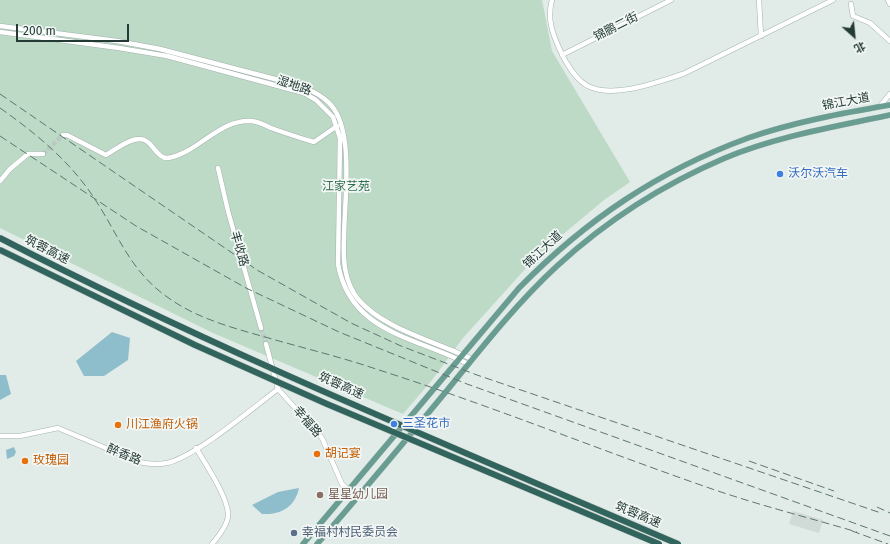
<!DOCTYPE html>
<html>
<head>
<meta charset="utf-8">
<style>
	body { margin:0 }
	#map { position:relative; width:890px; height:544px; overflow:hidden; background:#e1ebe7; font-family:"Fira Sans","Noto Sans SC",sans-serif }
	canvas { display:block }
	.north { position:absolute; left:834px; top:16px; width:40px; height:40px; -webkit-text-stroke:3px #f2f7f5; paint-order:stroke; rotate:153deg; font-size:11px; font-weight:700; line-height:16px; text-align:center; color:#233a35 }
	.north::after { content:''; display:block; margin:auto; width:14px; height:18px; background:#233a35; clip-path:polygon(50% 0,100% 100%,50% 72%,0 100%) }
	.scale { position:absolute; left:16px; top:24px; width:113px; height:18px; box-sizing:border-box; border:2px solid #233a35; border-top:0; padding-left:5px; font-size:12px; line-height:14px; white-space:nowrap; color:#233a35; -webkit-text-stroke:3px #f2f7f5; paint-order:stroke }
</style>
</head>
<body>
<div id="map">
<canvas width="890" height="544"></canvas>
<div class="north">北</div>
<div class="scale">200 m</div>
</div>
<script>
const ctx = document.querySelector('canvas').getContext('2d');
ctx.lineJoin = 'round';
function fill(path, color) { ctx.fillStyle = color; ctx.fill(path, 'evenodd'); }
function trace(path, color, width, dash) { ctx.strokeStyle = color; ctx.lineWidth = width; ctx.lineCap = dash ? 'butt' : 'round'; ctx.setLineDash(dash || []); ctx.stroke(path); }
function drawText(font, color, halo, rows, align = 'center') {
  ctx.font = font + ' "Fira Sans","Noto Sans SC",sans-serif'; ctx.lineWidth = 3.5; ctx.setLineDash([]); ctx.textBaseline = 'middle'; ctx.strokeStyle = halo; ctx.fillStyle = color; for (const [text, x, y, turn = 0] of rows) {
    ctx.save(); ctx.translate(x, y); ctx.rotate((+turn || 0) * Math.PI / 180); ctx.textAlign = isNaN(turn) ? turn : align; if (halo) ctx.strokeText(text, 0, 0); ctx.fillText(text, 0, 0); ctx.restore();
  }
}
fill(new Path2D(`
	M793,511L823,520L819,533L789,524Z`), '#d0dad6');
fill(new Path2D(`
	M0,0H542L552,51L630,182L604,200L536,257L463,338L432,380L403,414L213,333L0,228Z`), '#bcdac6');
fill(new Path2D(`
	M112,332L130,338L128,360L104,376H84L76,361Z
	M0,375H6L11,394L0,400Z
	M14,447L16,452L14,456L7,459L6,450Z
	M299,488C295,507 281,515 262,514L252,505L278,492Z`), '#8ebecb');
trace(new Path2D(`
	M43,154L63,135
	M261,328L266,344`), '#bbc8c3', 4.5, [4.5, 2]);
const minor = new Path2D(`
	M552,0C547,18 552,33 560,50C565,62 577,82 590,87C616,98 657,82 683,74L833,0
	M759,0L761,36
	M888,0L890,4
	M851,4L853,16L870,23L890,41
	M0,26L117,41L160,49L294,84C308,89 321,94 331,105C355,132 344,203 344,238C343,259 344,282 358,299C383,329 437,342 472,359
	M0,32L119,48L167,56L304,93L316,100L333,117L340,138L338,264C350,333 416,337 468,364
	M562,55L671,0
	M880,106L890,94
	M63,135H67L106,155C115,150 128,139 139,139C152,138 156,159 168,158C198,153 219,119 251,121C257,121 265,125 271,128C285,133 300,138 314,142L337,126
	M218,168L228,211L261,328
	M0,181L10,169L28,154H43
	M266,344L278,389L322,438L342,484L357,498
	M0,436H20L58,428L139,462C148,464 158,465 167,463C195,457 253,408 278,389
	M196,448C205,463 229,499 228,515C228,524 218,537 212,544`);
const major = new Path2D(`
	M303,544L519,288C586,220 658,171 748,138C794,122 843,113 890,105
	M317,544C362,493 406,440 449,388C483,346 517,303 557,266C606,221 664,184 725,158C778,136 834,127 890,115`);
trace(minor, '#a4b2ae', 5.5);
trace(major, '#c1c8c6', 6);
trace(minor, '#fff', 4.5);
trace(major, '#699d92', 5.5);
trace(new Path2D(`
	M0,94L257,270L351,323L401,346L477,375L881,513
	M0,108C34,132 66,158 90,192C119,233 128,272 173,301C200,319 233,328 265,337C303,348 341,357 379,370C492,406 602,451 715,490C762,506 810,518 857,532
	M0,136L136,226L246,288L339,332L467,384L890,536
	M749,461L834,491
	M877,507L890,513
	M852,531L888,544`), '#5e7670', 1, [8, 4]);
const highwayBridge = new Path2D(`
	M0,238C220,352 450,446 678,544
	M0,250L195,345L327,404L659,544`);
trace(highwayBridge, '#c1c8c6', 7, []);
trace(highwayBridge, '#31645c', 6);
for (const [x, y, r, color] of [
	[780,174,4,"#3f7fe0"],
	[394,424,4,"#3f7fe0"],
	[118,425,4,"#e8710a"],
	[317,454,4,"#e8710a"],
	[25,461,4,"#e8710a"],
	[320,495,4,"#8d6e63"],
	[294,533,4,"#5c6f8a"]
]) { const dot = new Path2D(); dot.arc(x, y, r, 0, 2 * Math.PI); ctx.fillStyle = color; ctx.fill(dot); trace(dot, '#f2f7f5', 1.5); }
drawText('12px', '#233a35', '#f2f7f5', [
	["锦鹏二街",616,27,-27],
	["湿地路",294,86,19],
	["锦江大道",846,102,-11],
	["丰收路",239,249,74],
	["筑蓉高速",47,250,27],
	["锦江大道",543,250,-43],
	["筑蓉高速",341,386,24],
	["幸福路",307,422,49],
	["醉香路",124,455,22],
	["筑蓉高速",638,515,23]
]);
drawText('12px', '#366cbe', '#f2f7f5', [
	["沃尔沃汽车",788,174],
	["三圣花市",402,424]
], 'left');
drawText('12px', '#316e4c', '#f2f7f5', [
	["江家艺苑",346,187]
]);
drawText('12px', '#c56008', '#f2f7f5', [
	["川江渔府火锅",126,425],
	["胡记宴",325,454],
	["玫瑰园",33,461]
], 'left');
drawText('12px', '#785e54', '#f2f7f5', [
	["星星幼儿园",328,495]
], 'left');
drawText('12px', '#4e5e75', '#f2f7f5', [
	["幸福村村民委员会",302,533]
], 'left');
</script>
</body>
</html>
